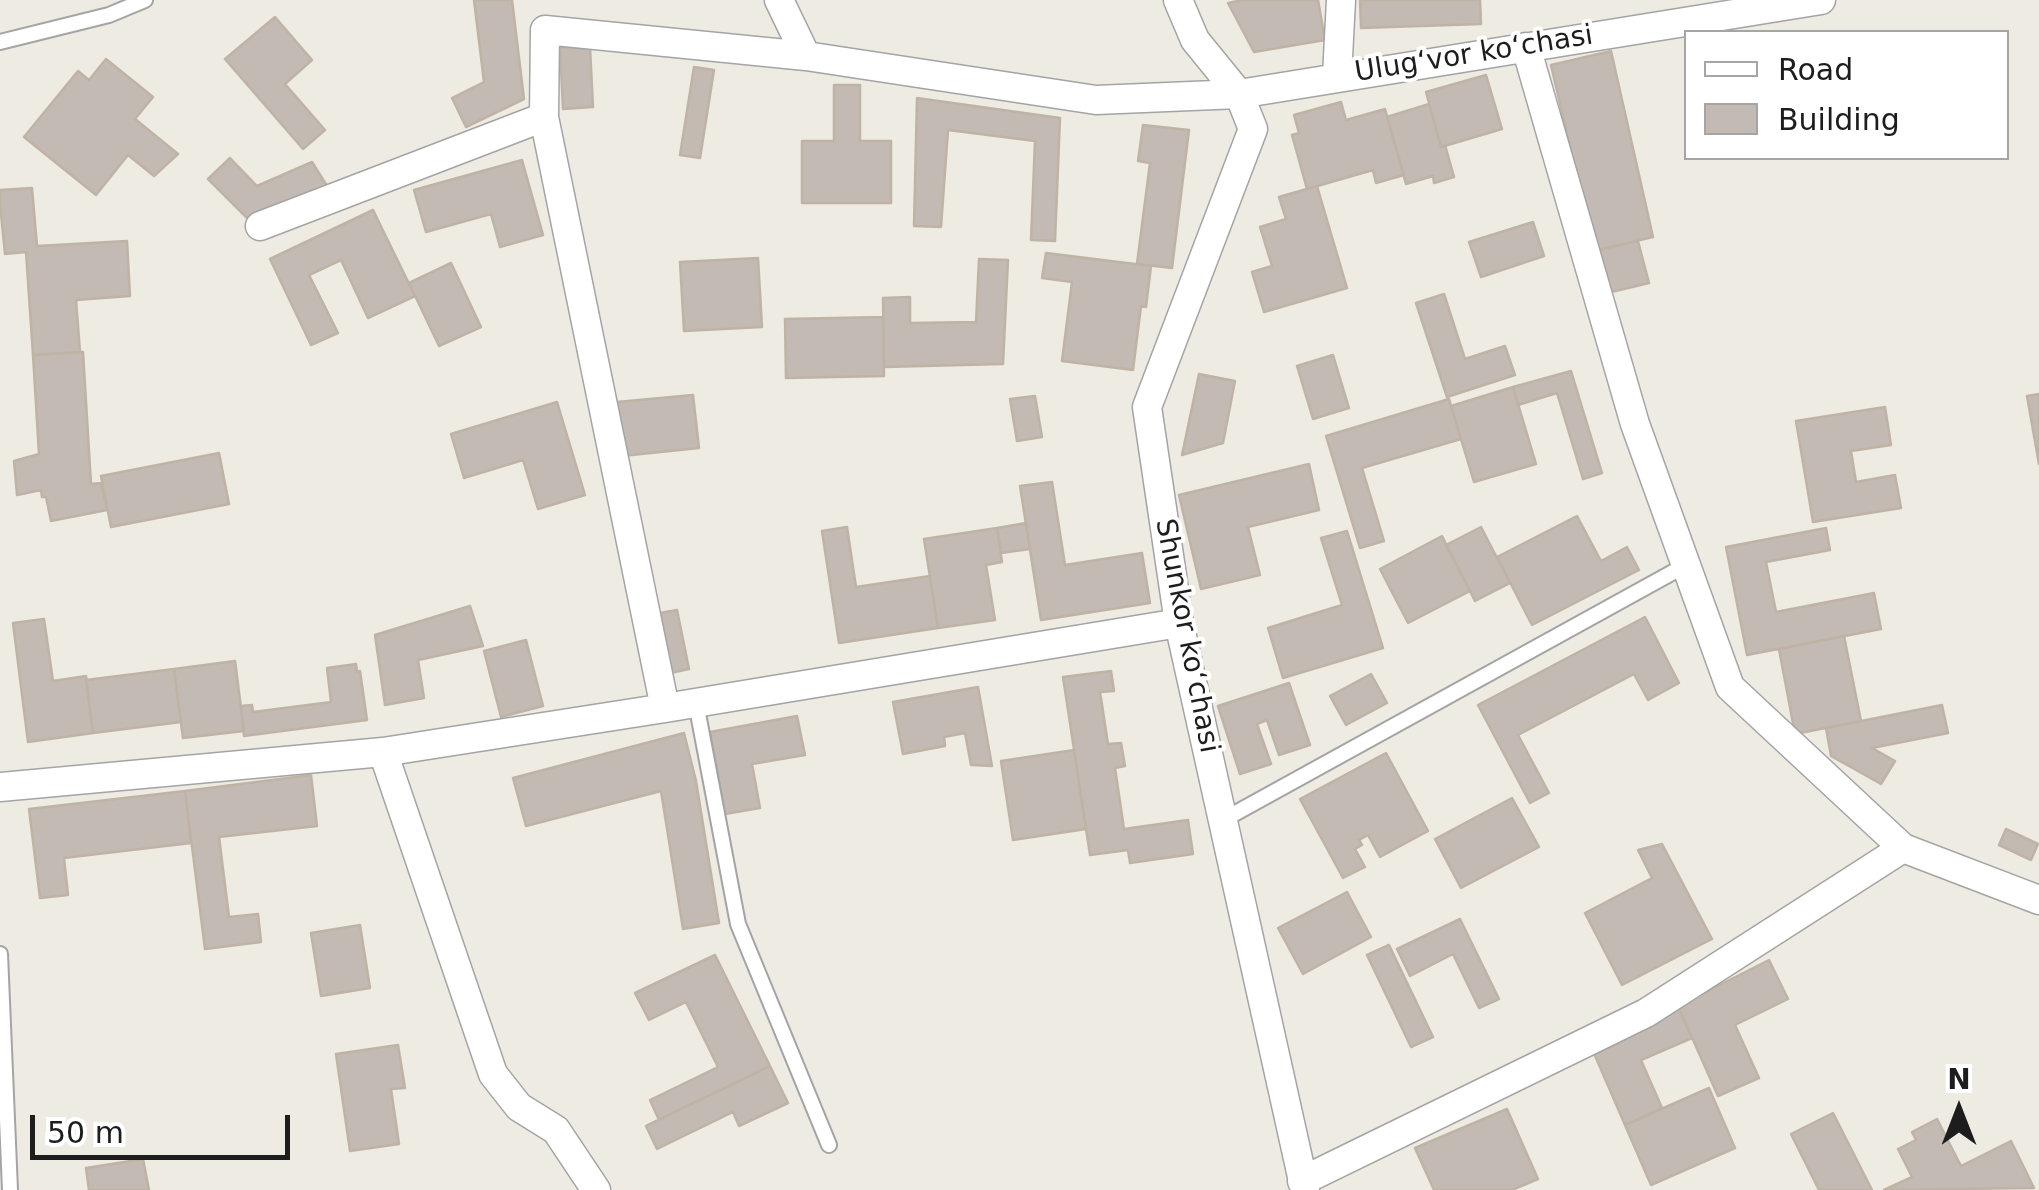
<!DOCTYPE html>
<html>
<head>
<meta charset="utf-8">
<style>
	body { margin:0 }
	#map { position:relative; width:2039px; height:1190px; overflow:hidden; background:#eeebe3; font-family:"DejaVu Sans",sans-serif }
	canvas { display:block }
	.legend { position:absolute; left:1684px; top:30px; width:325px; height:130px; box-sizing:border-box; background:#fff; border:2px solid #a5a5a5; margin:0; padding:12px 18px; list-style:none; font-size:30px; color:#1d1d1d }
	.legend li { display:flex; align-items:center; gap:20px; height:50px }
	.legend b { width:50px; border:2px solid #a5a5a5 }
	.north { position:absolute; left:1909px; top:1060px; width:100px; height:100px; -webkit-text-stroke:8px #fff; paint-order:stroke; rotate:0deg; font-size:28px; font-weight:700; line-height:40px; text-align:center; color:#1d1d1d }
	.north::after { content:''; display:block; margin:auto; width:35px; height:45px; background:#1d1d1d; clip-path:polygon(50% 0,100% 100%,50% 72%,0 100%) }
	.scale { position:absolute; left:30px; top:1115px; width:260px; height:45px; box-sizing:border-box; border:5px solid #1d1d1d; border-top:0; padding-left:12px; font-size:30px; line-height:35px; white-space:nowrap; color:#1d1d1d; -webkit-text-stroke:8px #fff; paint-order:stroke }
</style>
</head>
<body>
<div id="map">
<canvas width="2039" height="1190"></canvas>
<ul class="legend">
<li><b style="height:12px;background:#fff"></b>Road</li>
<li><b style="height:28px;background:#c2bab3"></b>Building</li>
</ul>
<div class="north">N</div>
<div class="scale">50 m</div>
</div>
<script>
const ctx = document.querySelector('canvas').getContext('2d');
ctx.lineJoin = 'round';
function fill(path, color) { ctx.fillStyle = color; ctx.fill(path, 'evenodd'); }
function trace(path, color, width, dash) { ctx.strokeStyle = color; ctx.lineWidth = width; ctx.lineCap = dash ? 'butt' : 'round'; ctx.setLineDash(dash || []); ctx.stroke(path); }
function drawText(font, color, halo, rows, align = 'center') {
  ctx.font = font + ' "DejaVu Sans",sans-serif'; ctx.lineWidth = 8; ctx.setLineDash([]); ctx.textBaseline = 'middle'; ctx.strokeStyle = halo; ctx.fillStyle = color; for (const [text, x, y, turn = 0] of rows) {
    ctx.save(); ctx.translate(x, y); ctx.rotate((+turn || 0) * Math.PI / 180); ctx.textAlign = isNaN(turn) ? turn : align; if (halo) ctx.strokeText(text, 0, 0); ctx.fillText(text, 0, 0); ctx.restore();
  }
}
const building = new Path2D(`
	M474,0H512L524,99L466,127L452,98L484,82Z
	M1243,0H1318L1325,40L1254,52L1228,3Z
	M1360,0H1480L1481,24L1361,28Z
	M275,17L312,60L285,84L325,130L303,149L225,59Z
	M590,47L593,107L563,109L560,48Z
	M1611,51L1653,237L1594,251L1551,65Z
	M106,59L153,97L135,119L178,154L154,176L128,155L96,195L24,137L78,71L89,80Z
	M694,67L714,70L700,158L680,155Z
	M1486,75L1502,129L1441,147L1426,92Z
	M834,85H860V141H891V203H802V141H834Z
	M917,98L1060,118L1055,241L1031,240L1035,141L948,130L941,227L914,226Z
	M1341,102L1346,120L1385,109L1404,175L1376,183L1373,170L1307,189L1292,135L1299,133L1294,115Z
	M1429,104L1441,147L1445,145L1454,177L1434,183L1433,176L1406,184L1387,117Z
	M1143,125L1189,130L1172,268L1137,264L1150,163L1138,161Z
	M230,158L257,186L312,162L329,189L252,223L208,179Z
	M522,160L543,235L500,247L491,214L426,232L414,190Z
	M1317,186L1347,288L1264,312L1252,272L1272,266L1260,227L1286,219L1279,197Z
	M32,188L37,246L127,241L130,296L76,300L80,352L33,355L26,252L5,254L0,204V190Z
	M373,210L415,296L368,318L341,260L309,275L338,333L311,345L270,259Z
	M1533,222L1544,256L1481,277L1469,242Z
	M1638,241L1649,283L1603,294L1594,251Z
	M1046,253L1151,266L1146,307L1141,306L1133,370L1062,361L1072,282L1042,278Z
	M758,258L762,327L684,331L680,262Z
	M979,259L1008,260L1003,364L884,367L883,298L910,297V323L976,322Z
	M451,263L481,327L439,346L409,283Z
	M1444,294L1465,359L1505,346L1515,375L1447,397L1416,303Z
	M883,317L884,376L786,378L785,319Z
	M83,352L91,484L101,483L107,510L51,521L46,497H42L41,490L17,495L14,461L39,454L33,355Z
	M1333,355L1349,408L1313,419L1297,366Z
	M1571,371L1602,473L1583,479L1557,393L1518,405L1513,387Z
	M1199,374L1235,381L1223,443L1182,455Z
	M1513,387L1536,464L1474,482L1451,406Z
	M2039,394V464L2027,396Z
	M693,395L699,448L622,456L617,402Z
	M1035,396L1042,437L1017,441L1010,399Z
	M1449,399L1461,439L1362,468L1384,541L1360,548L1326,436Z
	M557,402L585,495L538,509L523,460L464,478L451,434Z
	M1885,407L1891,445L1851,451L1856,482L1895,475L1901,508L1813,522L1796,421Z
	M219,453L229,504L111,527L101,476Z
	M1309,464L1319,510L1248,527L1260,575L1201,589L1179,495Z
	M1052,482L1065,565L1142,553L1150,603L1041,620L1020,486Z
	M1577,516L1601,561L1627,547L1639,570L1532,625L1497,557Z
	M1026,523L1030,549L1001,553L997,528Z
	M847,527L856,587L930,576L938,628L839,643L822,531Z
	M1481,527L1510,583L1475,601L1446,545Z
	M997,528L1002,562L986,565L995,620L938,628L924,539Z
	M1826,528L1830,550L1766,562L1776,612L1874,593L1881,629L1747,655L1726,547Z
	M1347,531L1383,648L1283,678L1268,628L1342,605L1321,538Z
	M1442,536L1470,591L1408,623L1380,569Z
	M470,606L483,646L418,660L424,698L385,705L375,635Z
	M677,610L689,669L666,674L654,614Z
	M1645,617L1679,683L1648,700L1634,674L1518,735L1549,793L1530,803L1478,705Z
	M44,619L53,681L86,676L93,733L28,742L13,623Z
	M1844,636L1861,721L1795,734L1779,649Z
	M526,640L543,706L501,717L484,651Z
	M235,661L244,731L183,738L174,669Z
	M356,664L357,672L360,671L367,720L244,736L241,706L252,705L253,712L331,702L327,668Z
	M174,669L181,722L93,733L86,680Z
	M1111,671L1114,691L1100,692L1108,744L1121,743L1125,766L1115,768L1124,829L1188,820L1193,854L1130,863L1128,850L1090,855L1063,677Z
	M1371,674L1387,703L1346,725L1330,696Z
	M1289,683L1310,745L1279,755L1267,720L1257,724L1271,764L1240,774L1218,706Z
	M978,687L992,766L971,765L965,733L944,737L945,746L903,754L893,702Z
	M1942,705L1948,733L1872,748L1895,761L1881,784L1831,756L1826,728Z
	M797,716L805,755L752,764L760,808L725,814L710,732Z
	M684,733L696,781L719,923L683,929L661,791L526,826L513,778Z
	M1074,750L1086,829L1013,840L1001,761Z
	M1386,753L1428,831L1380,857L1368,835L1359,840L1362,845L1355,849L1365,867L1343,878L1300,799Z
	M311,775L317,826L219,837L229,917L258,914L261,942L205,949L185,791Z
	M185,791L191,843L64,858L68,895L40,898L29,809Z
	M1512,798L1539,847L1461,888L1435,839Z
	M2006,829L2038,844L2031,860L1999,845Z
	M1662,844L1712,939L1622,985L1585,913L1652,878L1638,850Z
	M1347,892L1371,937L1303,974L1278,928Z
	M1460,919L1499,999L1479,1008L1453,954L1410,976L1397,949Z
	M360,925L370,988L321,996L311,933Z
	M1389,945L1433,1037L1411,1047L1367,955Z
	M715,955L770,1066L659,1120L650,1100L718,1067L686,1002L649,1020L635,993Z
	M1769,960L1788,999L1735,1025L1759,1078L1718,1096L1678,1006Z
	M1678,1006L1692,1038L1641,1060L1662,1108L1625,1125L1590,1044Z
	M398,1045L405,1088L391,1089L399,1144L350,1151L336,1054Z
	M770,1066L788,1103L739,1126L733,1112L657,1149L646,1126Z
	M1709,1088L1735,1148L1651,1185L1625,1125Z
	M1507,1109L1538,1179L1512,1190H1434L1415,1148Z
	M1833,1113L1872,1190H1819L1791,1134Z
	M1937,1119L1961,1166L2011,1141L2034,1188L1884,1190L1912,1177L1898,1149L1916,1140L1912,1132Z
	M143,1159L149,1190H89L86,1168Z`);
fill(building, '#c2bab3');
trace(building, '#bfb3a6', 2.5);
const lane = new Path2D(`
	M0,42L109,15L145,0
	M696,703L738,924L829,1145
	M1223,820L1686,565
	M0,954L10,1190`);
const street = new Path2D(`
	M779,0L806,56L1096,100L1239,94L1821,0
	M1178,0L1195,40L1239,94L1253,129L1147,407L1179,623L1305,1190
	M1526,47L1635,424L1730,687L1903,848L2039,900
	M1337,76L1341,0
	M260,226L544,117L545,30L806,56
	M665,708L1179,623
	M383,752L493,1074L519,1107L556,1130L596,1190
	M0,787L383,752L665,708L544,117
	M1302,1181L1646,1013L1903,848`);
trace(lane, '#a4a4a4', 18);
trace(street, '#a4a4a4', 31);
trace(lane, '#fff', 14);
trace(street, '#fff', 28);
drawText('28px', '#1d1d1d', '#fff', [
	["Ulugʻvor koʻchasi",1474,55,-9],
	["Shunkor koʻchasi",1186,636,79]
]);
</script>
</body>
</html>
